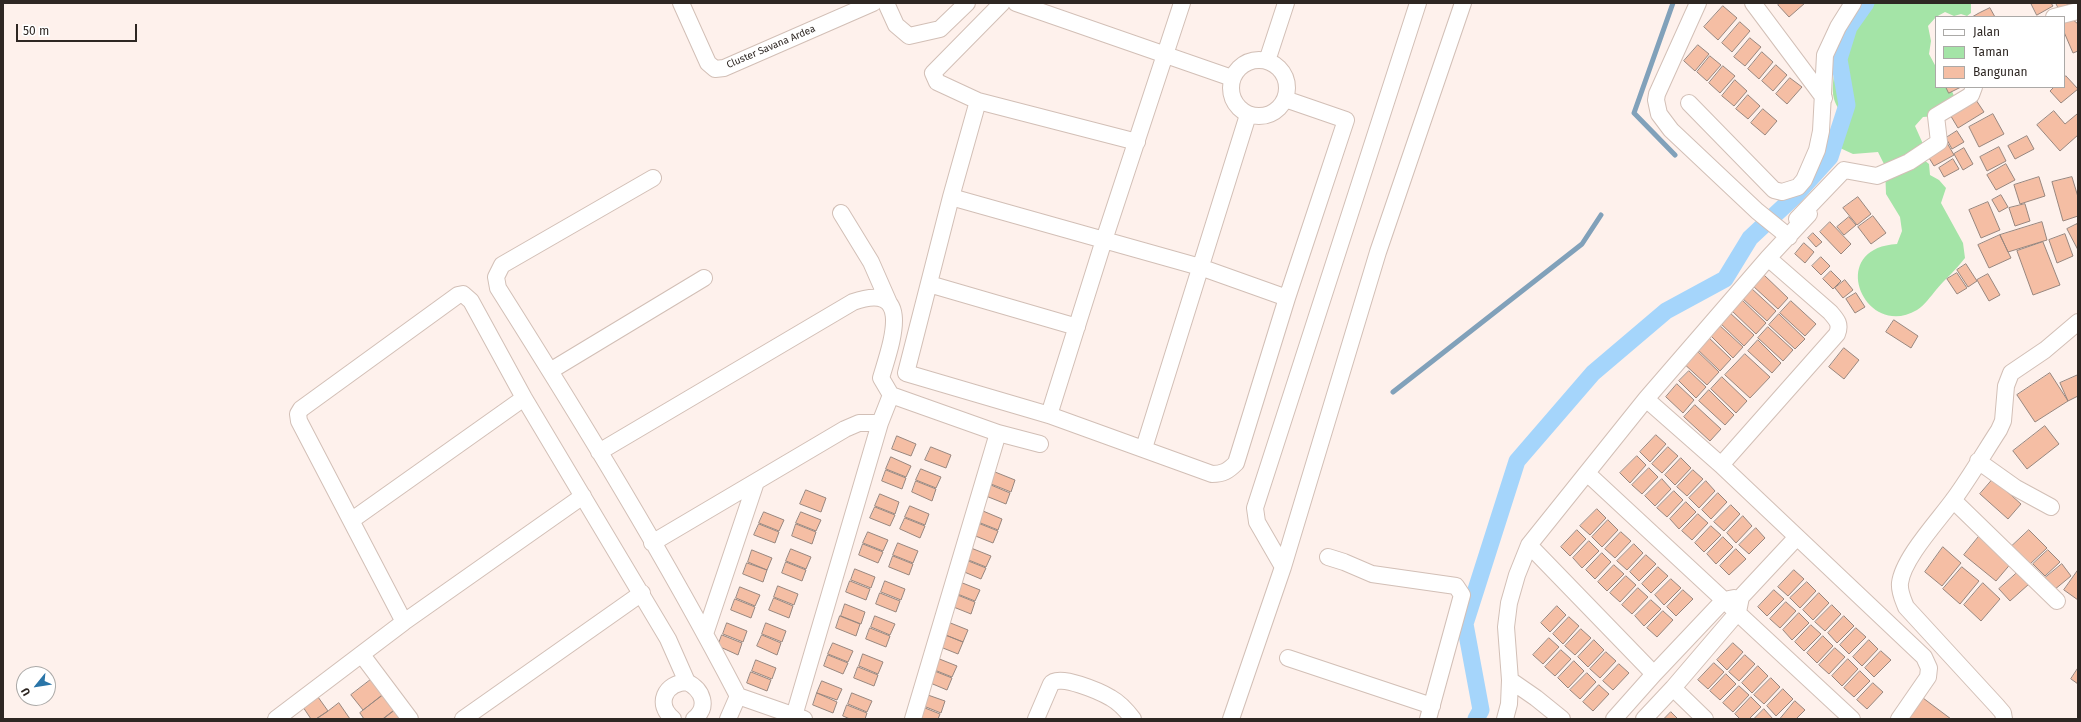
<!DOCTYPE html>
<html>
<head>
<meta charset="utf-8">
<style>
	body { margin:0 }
	#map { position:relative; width:2081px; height:722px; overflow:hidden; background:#fef1ec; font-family:"Fira Sans",sans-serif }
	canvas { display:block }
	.frame { position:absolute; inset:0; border:4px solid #2e2723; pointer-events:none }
	.legend { position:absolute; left:1935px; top:16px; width:130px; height:72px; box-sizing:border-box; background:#fff; border:1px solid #aba9a7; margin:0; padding:5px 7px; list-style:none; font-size:12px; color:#2e2723 }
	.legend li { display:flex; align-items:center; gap:8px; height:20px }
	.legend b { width:20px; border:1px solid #aba9a7 }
	.north { position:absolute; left:16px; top:666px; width:40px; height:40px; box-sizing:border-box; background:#fff; border:1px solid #aba9a7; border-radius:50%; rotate:240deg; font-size:11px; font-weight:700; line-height:16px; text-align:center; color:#2e2723 }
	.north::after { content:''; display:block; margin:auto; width:14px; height:18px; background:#2a75a8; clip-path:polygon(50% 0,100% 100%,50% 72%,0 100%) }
	.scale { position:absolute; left:16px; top:24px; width:121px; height:18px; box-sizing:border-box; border:2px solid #2e2723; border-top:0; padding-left:5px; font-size:12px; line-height:14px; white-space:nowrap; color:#2e2723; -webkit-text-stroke:3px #fff; paint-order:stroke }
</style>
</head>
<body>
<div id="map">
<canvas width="2081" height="722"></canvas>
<div class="frame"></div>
<ul class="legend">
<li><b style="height:5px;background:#fff"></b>Jalan</li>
<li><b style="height:11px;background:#a4e4a7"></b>Taman</li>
<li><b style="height:11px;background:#f5bea4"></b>Bangunan</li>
</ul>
<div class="north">U</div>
<div class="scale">50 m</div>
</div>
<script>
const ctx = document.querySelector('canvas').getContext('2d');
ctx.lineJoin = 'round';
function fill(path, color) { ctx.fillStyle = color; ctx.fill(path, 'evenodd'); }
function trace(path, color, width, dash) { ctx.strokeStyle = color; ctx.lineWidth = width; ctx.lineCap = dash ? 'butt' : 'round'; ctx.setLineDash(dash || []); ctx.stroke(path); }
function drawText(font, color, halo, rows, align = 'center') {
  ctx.font = font + ' "Fira Sans",sans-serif'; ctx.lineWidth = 3; ctx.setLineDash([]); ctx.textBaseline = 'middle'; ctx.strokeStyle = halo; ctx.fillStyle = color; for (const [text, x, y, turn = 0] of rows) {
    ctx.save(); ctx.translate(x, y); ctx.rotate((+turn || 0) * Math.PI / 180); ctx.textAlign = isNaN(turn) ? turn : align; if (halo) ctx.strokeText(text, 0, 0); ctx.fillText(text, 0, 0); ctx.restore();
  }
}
fill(new Path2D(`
	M1859,3H1971V13L1967,16L1961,14L1954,16L1945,12L1936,17L1928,26L1931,41L1929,54L1936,67V87H1950L1955,98L1936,116L1923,117L1915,126L1923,144L1918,155L1929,164L1930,175L1939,180L1946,188L1941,203L1963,243L1965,258C1956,270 1945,279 1936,290C1930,297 1925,305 1917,310C1865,341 1825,248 1897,244L1902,231L1900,217L1886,194L1885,166L1878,152L1853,154L1840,148V134L1846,121C1842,114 1836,106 1834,99C1828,75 1848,24 1859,3Z`), '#a4e4a7');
trace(new Path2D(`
	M1673,3L1634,113L1675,155
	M1393,392L1582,244L1601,215`), '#81a1ba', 5);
trace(new Path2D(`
	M1476,719L1481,710L1465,624L1517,461L1593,373L1666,311L1725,279L1750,238L1794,197L1830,157L1847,105L1839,59L1849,27L1866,3`), '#a5d5fb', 17);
const building = new Path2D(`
	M1780,3H1805L1789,17L1778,5Z
	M2031,3H2051L2053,6L2037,15Z
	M2056,3H2071L2059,9Z
	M1723,6L1737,18L1718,40L1704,27Z
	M1990,8L1995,17H1972L1979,13Z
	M2072,19L2078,24V51L2073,53L2064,32V23Z
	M1740,22L1750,31L1732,52L1722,43Z
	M1750,38L1761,47L1745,66L1734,57Z
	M1698,45L1709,54L1695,71L1684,61Z
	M1762,52L1773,62L1759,79L1748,69Z
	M1710,56L1721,65L1707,81L1697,72Z
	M1776,65L1787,75L1773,91L1762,81Z
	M1723,66L1735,76L1720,93L1709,83Z
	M2066,76L2078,89L2061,103L2050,91L2054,87H2064V78Z
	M1790,78L1802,87L1787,104L1776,94Z
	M1735,80L1747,91L1734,106L1722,96Z
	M1946,87H1961L1949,93Z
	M1748,95L1760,106L1748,119L1736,109Z
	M1974,97L1984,112L1958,128L1949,113Z
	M1763,109L1777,121L1765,135L1751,123Z
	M2054,111L2065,124L2077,114L2078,115V135L2060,151L2037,125Z
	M1993,114L2004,134L1979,147L1969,127Z
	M1957,131L1964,142L1952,149L1946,138Z
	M2027,136L2034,149L2015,159L2008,146Z
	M1946,141L1954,155L1934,166L1926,153Z
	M1999,147L2006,161L1987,171L1980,157Z
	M1964,148L1973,164L1963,170L1954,154Z
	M1953,159L1959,169L1944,177L1939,168Z
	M2006,164L2015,180L1996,190L1987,175Z
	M2039,177L2045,196L2020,204L2014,185Z
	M2072,177L2078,197V216L2063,221L2052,182Z
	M2001,195L2008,207L1999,212L1992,200Z
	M1858,197L1871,214L1857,225L1843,208Z
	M1988,202L2000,230L1981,238L1969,210Z
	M2025,204L2030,221L2015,226L2009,208Z
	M1873,216L1886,233L1871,244L1858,227Z
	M1849,217L1856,225L1844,235L1837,227Z
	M1830,222L1851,244L1841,254L1820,232Z
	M2042,222L2047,240L2008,252L2000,235Z
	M2077,224L2078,227V250L2067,229Z
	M1813,233L1822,242L1816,247L1808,238Z
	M2065,234L2073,256L2057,263L2049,240Z
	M2000,235L2011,258L1989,268L1978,245Z
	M2043,242L2060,285L2033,295L2017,251Z
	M1804,243L1814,252L1805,263L1795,254Z
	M1821,257L1830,266L1821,275L1812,266Z
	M1966,264L1977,281L1968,287L1957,270Z
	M1831,271L1841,281L1833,289L1823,279Z
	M1957,273L1967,288L1957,294L1947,279Z
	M1988,274L2000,295L1989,301L1977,280Z
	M1764,275L1788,298L1778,309L1753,286Z
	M1845,280L1853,290L1843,298L1835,288Z
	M1751,288L1776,311L1767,321L1742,298Z
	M1856,293L1865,307L1855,313L1846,299Z
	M1741,299L1766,323L1756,334L1731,310Z
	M1791,301L1816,324L1805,336L1780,313Z
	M1729,312L1754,335L1744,346L1719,322Z
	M1779,314L1805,339L1795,349L1769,325Z
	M1894,320L1918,336L1911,348L1886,332Z
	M1717,323L1743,347L1733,358L1708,333Z
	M1768,327L1793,350L1783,361L1758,338Z
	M1706,335L1731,359L1720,371L1695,347Z
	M1758,340L1781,363L1772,373L1748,351Z
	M1694,348L1719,372L1707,385L1681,361Z
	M1844,348L1859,360L1844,379L1829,367Z
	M1745,354L1770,377L1750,398L1725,375Z
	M1689,371L1706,387L1696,398L1679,381Z
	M2050,373L2068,401L2035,422L2017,395Z
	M2078,375V396L2068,401L2060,383Z
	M1722,377L1747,401L1736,413L1711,389Z
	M1677,384L1694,400L1683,413L1666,397Z
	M1709,390L1734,415L1725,425L1699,401Z
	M1695,405L1721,429L1710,441L1684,417Z
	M2045,426L2059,444L2027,469L2013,451Z
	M1656,435L1666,444L1650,462L1640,452Z
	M897,436L916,444L911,456L892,449Z
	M931,447L951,455L946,468L925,460Z
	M1668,447L1678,456L1662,473L1652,464Z
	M1637,456L1646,465L1630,483L1620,473Z
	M891,457L911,466L906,477L886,469Z
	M1681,458L1691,468L1675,485L1665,475Z
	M1649,468L1658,477L1642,494L1632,485Z
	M921,469L941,477L936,488L916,480Z
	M886,470L906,478L902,489L882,481Z
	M1693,470L1703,479L1687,496L1677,487Z
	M995,472L1015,480L1011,492L991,484Z
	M1662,479L1671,489L1655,506L1645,496Z
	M1993,479L2021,504L2008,519L1980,494Z
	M916,481L936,489L932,501L912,492Z
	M1706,481L1715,491L1699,508L1689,498Z
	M991,485L1010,493L1006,504L986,496Z
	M806,490L826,498L821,512L800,504Z
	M1674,491L1683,500L1667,517L1657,508Z
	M1718,493L1727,502L1711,519L1702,510Z
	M880,494L899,502L895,514L875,506Z
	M1686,502L1696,512L1679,529L1670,519Z
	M1731,505L1740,514L1724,531L1714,522Z
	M910,506L929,514L925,525L905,517Z
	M875,507L895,515L890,526L870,518Z
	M1597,509L1606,518L1590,535L1580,526Z
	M983,511L1002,519L998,530L978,522Z
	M764,512L784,520L779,531L759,523Z
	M801,512L821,520L816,531L796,523Z
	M1698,514L1708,523L1692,540L1682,531Z
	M1743,516L1752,526L1736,543L1727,533Z
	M905,518L925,526L920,538L900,529Z
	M1608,520L1618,530L1602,547L1592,537Z
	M978,523L998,531L993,543L973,535Z
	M759,524L779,532L775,543L754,535Z
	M796,524L816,532L812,544L792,536Z
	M1711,526L1721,535L1704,552L1695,543Z
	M1756,528L1765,538L1749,554L1739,545Z
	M1577,530L1586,539L1570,556L1561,547Z
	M2029,530L2047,548L2030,564L2012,546Z
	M868,532L888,540L883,551L863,543Z
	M1621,532L1631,541L1615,558L1605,549Z
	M1981,534L2013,561L1996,581L1964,555Z
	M1723,537L1733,547L1716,564L1707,554Z
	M1589,541L1599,551L1582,568L1573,558Z
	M898,543L918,551L913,563L893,555Z
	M863,544L883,552L878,563L859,555Z
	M1634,544L1643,553L1627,570L1617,561Z
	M1943,547L1961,563L1942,586L1925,572Z
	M971,548L991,556L986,567L966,559Z
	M791,549L811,557L806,569L786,561Z
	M1736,549L1746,559L1729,575L1720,566Z
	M752,550L772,558L767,570L748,562Z
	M2048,550L2060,562L2045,576L2033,564Z
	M1602,553L1611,562L1595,579L1586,570Z
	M1646,555L1656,564L1639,581L1630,572Z
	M893,556L913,564L909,575L889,567Z
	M966,560L986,568L981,579L962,571Z
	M786,562L806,570L802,581L782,573Z
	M747,563L767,570L763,582L743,574Z
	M2062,564L2071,576L2054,590L2045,578Z
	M1614,565L1624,574L1607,591L1598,582Z
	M1658,567L1668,576L1651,593L1642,584Z
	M1962,567L1979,581L1960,604L1943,589Z
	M855,569L875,577L871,588L851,580Z
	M1794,570L1804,579L1788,596L1778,587Z
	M2078,570V600L2064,590Z
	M2018,572L2029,584L2010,601L1999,589Z
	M1626,576L1636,585L1620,602L1610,593Z
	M1671,579L1681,588L1664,605L1655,595Z
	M850,581L870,589L866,600L846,592Z
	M885,581L905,589L901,600L881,592Z
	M960,582L980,590L975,601L955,593Z
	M1807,582L1816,591L1800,608L1790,598Z
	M1983,583L2000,599L1981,621L1964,605Z
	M778,586L798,594L794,605L774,597Z
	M740,587L760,595L755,606L736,598Z
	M1638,588L1648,597L1632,614L1622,605Z
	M1683,590L1693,599L1676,616L1667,607Z
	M1774,590L1784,599L1767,616L1758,607Z
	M880,593L900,601L896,612L876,604Z
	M1819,593L1829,603L1813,620L1803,610Z
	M955,594L975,602L971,614L951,606Z
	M774,598L793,606L789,618L769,610Z
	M735,599L755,607L751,618L731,610Z
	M1651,600L1661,609L1644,626L1635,616Z
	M1786,602L1796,611L1780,628L1770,619Z
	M845,604L865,612L861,624L841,616Z
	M1832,605L1841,614L1825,631L1815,622Z
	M1557,606L1566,615L1550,632L1541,623Z
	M1663,611L1673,620L1657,637L1647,628Z
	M1799,613L1809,623L1792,640L1783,630Z
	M840,616L860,624L856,636L836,628Z
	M875,616L895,624L890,635L871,627Z
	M1844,616L1854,626L1837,643L1828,633Z
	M1569,617L1579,626L1563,644L1553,634Z
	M948,622L968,630L963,642L943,634Z
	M727,623L747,631L743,642L723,634Z
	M766,623L786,631L782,642L762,634Z
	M1811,625L1821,634L1804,651L1795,642Z
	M870,628L890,636L886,647L866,639Z
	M1856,628L1866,637L1849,654L1840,645Z
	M1581,629L1591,638L1575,655L1565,646Z
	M943,634L963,642L958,654L938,646Z
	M722,635L742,643L738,655L718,646Z
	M762,635L781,643L777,655L757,646Z
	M1823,636L1833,646L1817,663L1807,653Z
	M1549,638L1559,647L1543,664L1533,655Z
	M1594,640L1604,650L1588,667L1578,657Z
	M1869,640L1878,649L1862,666L1853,657Z
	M833,643L853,651L848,662L828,654Z
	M1733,643L1743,652L1727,670L1717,660Z
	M1835,648L1845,657L1829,674L1819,665Z
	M1561,650L1571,659L1555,676L1545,667Z
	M1881,651L1891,660L1874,677L1865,668Z
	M1606,652L1616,661L1600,678L1590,669Z
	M863,654L883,662L878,674L859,666Z
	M828,655L848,663L843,674L824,666Z
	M1745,655L1755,664L1739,681L1729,672Z
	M937,658L957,666L952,677L932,669Z
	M1848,659L1858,669L1842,686L1832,676Z
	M756,660L776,668L772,679L752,671Z
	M1574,661L1584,671L1568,688L1558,678Z
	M1714,663L1724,672L1708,689L1698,680Z
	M1619,664L1629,673L1613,690L1603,681Z
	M1758,666L1768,676L1752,693L1742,683Z
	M858,667L878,675L874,686L854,678Z
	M2078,668V684L2071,679Z
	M932,670L952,678L947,690L928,682Z
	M1860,671L1870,681L1854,697L1844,688Z
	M751,672L771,680L767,691L747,683Z
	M1587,673L1596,682L1580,699L1570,690Z
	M1726,674L1736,684L1720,700L1710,691Z
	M373,678L384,694L363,710L351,695Z
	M1771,678L1780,687L1764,704L1754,695Z
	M822,681L842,689L837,700L817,693Z
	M1873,683L1883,692L1867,709L1857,700Z
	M1599,685L1609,694L1593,711L1583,702Z
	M1739,686L1749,695L1733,712L1723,703Z
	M1783,689L1793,699L1776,716L1767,706Z
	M817,693L837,702L833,713L813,705Z
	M852,693L872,701L867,712L848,704Z
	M384,694L396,709L383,719H364L360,713Z
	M925,694L945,701L941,713L921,705Z
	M318,697L328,711L316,719H311L303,707Z
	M1751,697L1761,707L1749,719H1740L1735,714Z
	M1923,698L1951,719H1907Z
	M1795,701L1805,710L1796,719H1780Z
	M339,703L350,719H316L328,711Z
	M847,705L867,713L865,719H850L843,716Z
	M920,706L940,714L938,719H921Z
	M396,709L403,719H383Z
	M1764,709L1773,719H1754Z
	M1671,712L1678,719H1664Z`);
fill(building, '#f5bea4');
trace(building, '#98867e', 1);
const street = new Path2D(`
	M681,3L708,63L715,69L724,68L873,3
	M886,3L896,25L909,36L940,29L967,3
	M1002,3L933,73L937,82L978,101L1137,142
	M1016,3L1232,78
	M1698,3L1657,94L1656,100L1659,114L1671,130L1757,211L1789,237
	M1753,3L1824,98
	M2054,17L2078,11
	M1231 88a28 28 0 1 1 56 0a28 28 0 1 1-56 0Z
	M1267,61L1286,3
	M978,101L951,197L906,373L1049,415L1212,474C1223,474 1228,471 1236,463L1287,298L1346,120L1285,99
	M1689,103L1774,190L1782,192L1798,187L1804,180L1817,150L1821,131L1825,55L1838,27L1853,3
	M653,178L502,265L496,277L498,288C582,421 665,556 738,696L804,719
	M951,197L1200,267L1287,298
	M841,213L871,262L889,303
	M1797,219L1844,170L1877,176L1909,162L1939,142L1936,116L1971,95L1974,87
	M929,284L1077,327
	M550,371L704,278
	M1646,399L1721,465L1924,657L1929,668L1928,677L1899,719
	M1049,415L1104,240L1182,3
	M1144,448L1248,115
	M599,452L853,302C916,280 890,347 881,378L891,395L998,433L1040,444
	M1978,461L2016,488L2051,507
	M1721,465L1837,334C1841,324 1837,320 1830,312L1768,258
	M1588,474L1852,719
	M1953,500L2057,601
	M352,520L524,398
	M652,543L845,429L859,423H880
	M1529,545L1654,674
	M1328,557L1344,562L1372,574L1456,586L1462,595L1428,719
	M1283,567L1257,522L1255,508L1418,3
	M404,622L299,421L298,414L301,409L458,295L463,294L471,301L524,398L668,639L687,682
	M705,634L756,482
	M362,655L410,719
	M1288,658L1432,706
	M1510,680L1536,698L1562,719
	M1673,688L1705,719
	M794,716L880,423L891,395
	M276,719L404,622L583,496
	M463,719L642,593
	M673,719C655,704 665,683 687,682C703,690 709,707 694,719
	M728,719L738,696
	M913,719L998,433
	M1036,719L1051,684C1058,673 1101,692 1111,698C1120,703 1127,711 1133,719
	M1231,719L1283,567L1378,252L1463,3
	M1505,719L1509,704L1510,680L1506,627L1509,603L1517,575L1529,545L1646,399L1768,258L1809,214
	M1614,719L1654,674L1724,600L1734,598
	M1644,719L1673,688L1738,612L1741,597L1797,537
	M2004,719L2003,713L1997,706L1906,607C1903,599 1899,592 1900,583C1903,558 1939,520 1954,499C1970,477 1984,453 1999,430L2003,421L2006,386L2011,373L2045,350L2078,322`);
trace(street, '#d2bfb6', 18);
trace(street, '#fff', 16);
drawText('10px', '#2e2723', '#fff', [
	["Cluster Savana Ardea",771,47,-23]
]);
</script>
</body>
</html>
